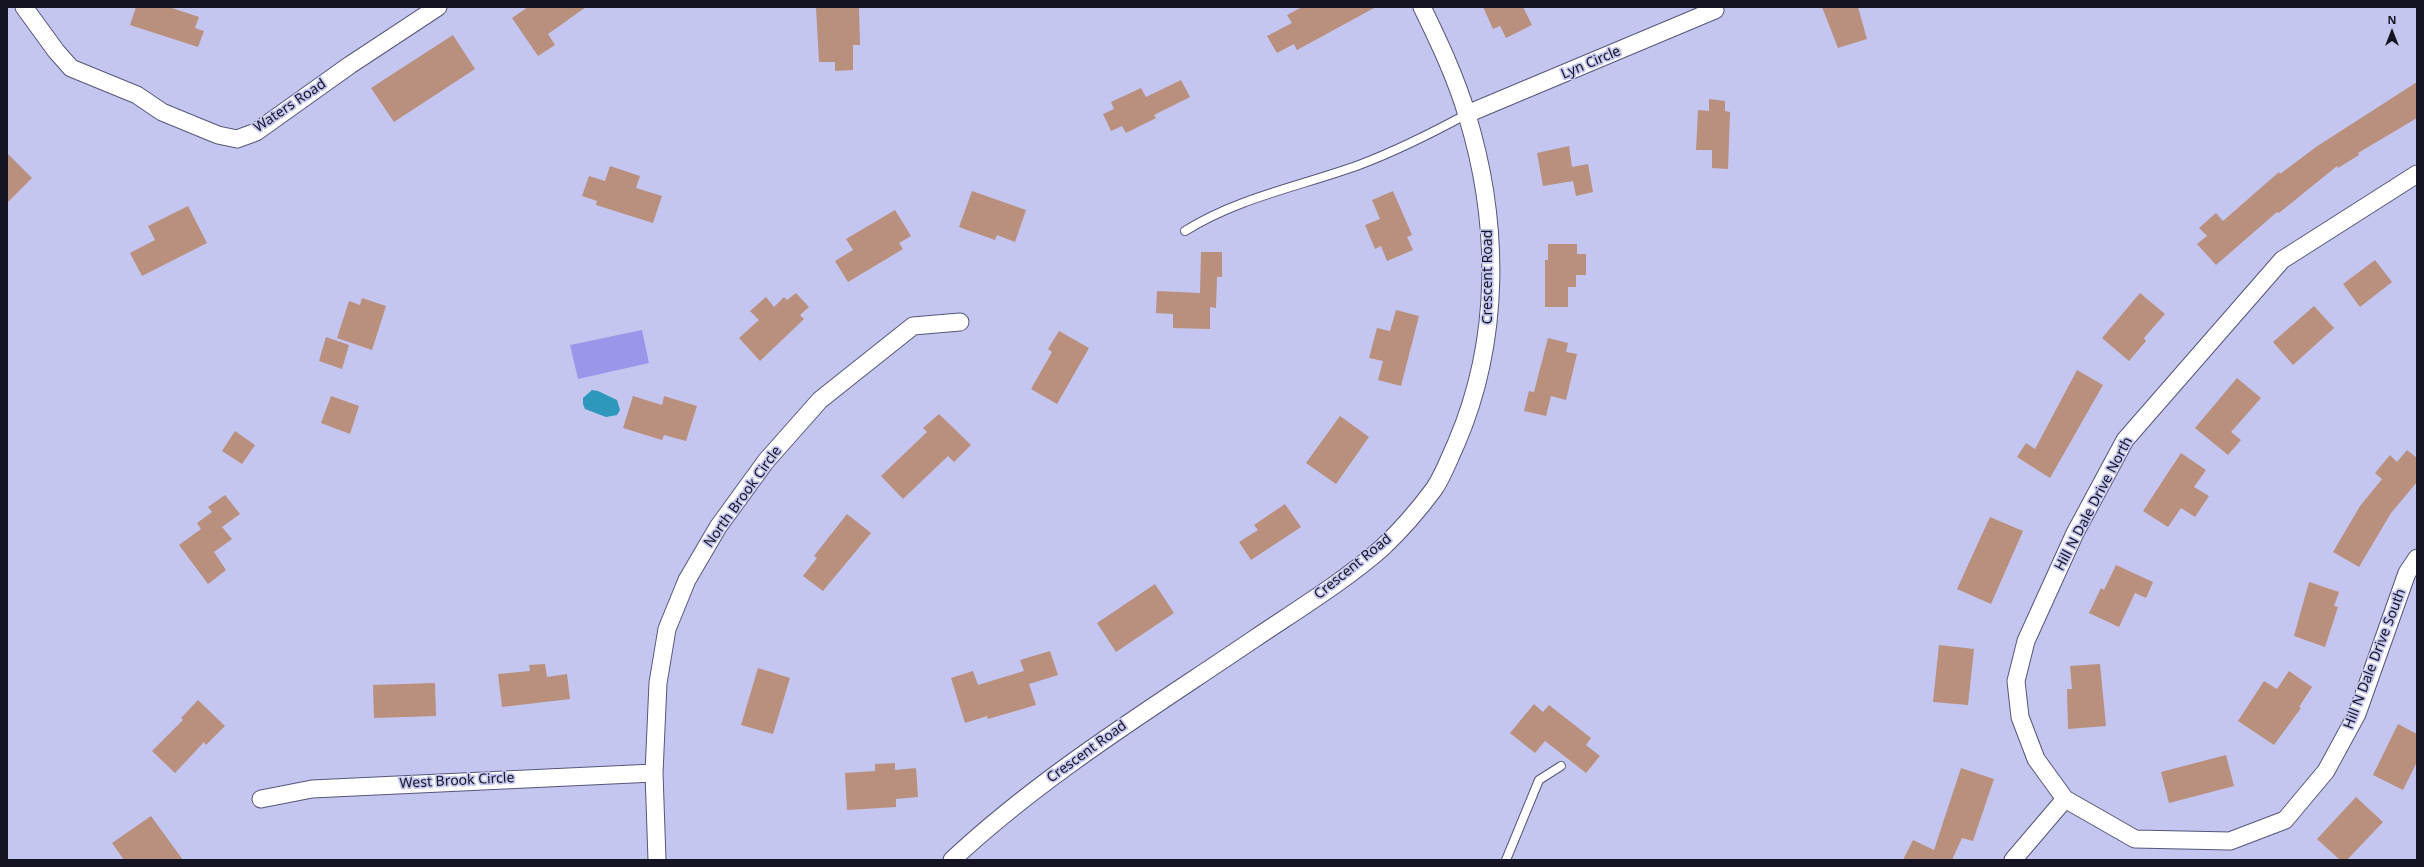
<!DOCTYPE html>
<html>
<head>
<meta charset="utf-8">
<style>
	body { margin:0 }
	#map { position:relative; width:2424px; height:867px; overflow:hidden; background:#c5c6ef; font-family:"Noto Sans",sans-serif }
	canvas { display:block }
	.frame { position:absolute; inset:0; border:8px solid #151423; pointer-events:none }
	.north { position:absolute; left:2372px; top:12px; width:40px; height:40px; -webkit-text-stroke:3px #c5c6ef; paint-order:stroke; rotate:0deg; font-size:11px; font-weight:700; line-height:16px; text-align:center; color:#151423 }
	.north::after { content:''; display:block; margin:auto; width:14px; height:18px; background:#151423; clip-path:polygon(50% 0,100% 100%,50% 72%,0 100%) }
</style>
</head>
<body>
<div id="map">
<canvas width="2424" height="867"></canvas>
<div class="frame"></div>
<div class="north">N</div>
</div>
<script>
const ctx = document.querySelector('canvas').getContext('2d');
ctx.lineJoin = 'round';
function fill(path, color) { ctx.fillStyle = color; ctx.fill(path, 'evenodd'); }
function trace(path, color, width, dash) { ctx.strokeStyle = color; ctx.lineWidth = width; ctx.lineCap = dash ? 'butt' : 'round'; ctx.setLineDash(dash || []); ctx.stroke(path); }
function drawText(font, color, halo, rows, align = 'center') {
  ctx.font = font + ' "Noto Sans",sans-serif'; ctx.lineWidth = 3.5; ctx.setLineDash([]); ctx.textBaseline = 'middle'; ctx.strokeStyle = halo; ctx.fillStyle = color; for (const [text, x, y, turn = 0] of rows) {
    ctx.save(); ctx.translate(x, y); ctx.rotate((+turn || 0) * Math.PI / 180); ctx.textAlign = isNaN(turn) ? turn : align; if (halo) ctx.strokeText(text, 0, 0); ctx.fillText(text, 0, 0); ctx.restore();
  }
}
fill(new Path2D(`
	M642,330L649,363L578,379L570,345Z`), '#9a97ea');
fill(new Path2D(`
	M592,390L598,391L617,400L620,410L617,415L606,417L585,409L583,404V398Z`), '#2d98bb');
fill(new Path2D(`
	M136,7H169L199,17L195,28L204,31L198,47L130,25Z
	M528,7H586L548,34L555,45L538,56L512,18Z
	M816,7H859L860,45H853V70L835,71V62H819Z
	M1302,7H1376L1297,50L1294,44L1277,53L1267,36L1292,23L1287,15Z
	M1483,7H1523L1532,25L1506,38L1500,26L1493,29Z
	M1822,7H1858L1867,39L1838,48Z
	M453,35L475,69L394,122L371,88Z
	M1181,80L1190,97L1154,115L1156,118L1126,133L1122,126L1111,131L1103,114L1114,109L1111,102L1141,88L1146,97Z
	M2417,82V118L2358,153L2359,155L2338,168L2337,166L2279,213L2277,212L2216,265L2197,244L2207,236L2199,228L2216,213L2223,221L2279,172L2280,174L2316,147Z
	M1709,99L1725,101V111L1730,112L1728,169L1712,168V150H1696L1698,110L1709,111Z
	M1569,146L1572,167L1588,164L1593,192L1576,196L1573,181L1543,186L1537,153Z
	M7,153L32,178L7,203Z
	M610,166L640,176L636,188L662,196L653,223L596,205L597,201L582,196L589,176L605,181Z
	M972,191L1026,210L1015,242L997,235L995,240L959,227Z
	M1393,191L1412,235L1407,237L1413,250L1387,261L1381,246L1375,249L1365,225L1380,219L1372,200Z
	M188,206L207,243L142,276L130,253L155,240L148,226Z
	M895,210L911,236L899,243L903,249L848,282L835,261L853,250L846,239Z
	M1548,244H1577V254H1586V275H1576V287H1568V307H1545V260H1548Z
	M1201,252H1222V277H1217L1216,308L1210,307V329L1173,328V314L1156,313L1157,291L1200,293Z
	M2375,260L2392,282L2360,307L2343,284Z
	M796,293L809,307L800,315L804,319L760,361L739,338L759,320L750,311L766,297L774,307L784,297L787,300Z
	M2140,293L2165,314L2144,338L2146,341L2129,361L2102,338Z
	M362,298L386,306L372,350L337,338L349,301L360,305Z
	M2314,306L2334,328L2293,365L2273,342Z
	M1396,310L1419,316L1401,386L1378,380L1383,361L1369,358L1377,328L1390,331Z
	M1059,331L1089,348L1057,404L1031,389L1052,352L1048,349Z
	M326,337L349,345L342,369L319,361Z
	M1548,338L1568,343L1566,352L1577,354L1566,400L1551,396L1546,416L1524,411L1529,391L1534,392Z
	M2077,370L2103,385L2050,478L2017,457L2026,443L2035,449Z
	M2237,378L2261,398L2231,432L2241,440L2228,455L2195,428Z
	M331,396L359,406L350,434L321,423Z
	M633,396L662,405L664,396L697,406L686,441L664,435L662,440L623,428Z
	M939,414L971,445L954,462L948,456L903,499L881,476L927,432L923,428Z
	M1340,416L1369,437L1336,484L1306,463Z
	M235,431L255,445L242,464L222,451Z
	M2407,450L2417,458V482L2391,513L2359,567L2333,552L2360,506L2382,479L2375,473L2390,455L2397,462Z
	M2181,453L2206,470L2194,487L2209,496L2195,517L2181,508L2168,527L2143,511Z
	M225,495L240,514L222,527L232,539L214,552L226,570L208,584L179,545L201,529L197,523L212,512L208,507Z
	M1285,504L1301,527L1251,560L1239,542L1258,530L1254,525Z
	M847,514L871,533L823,591L803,576L817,558L814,556Z
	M1990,517L2023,531L1991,604L1957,589Z
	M2116,565L2153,582L2146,598L2135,593L2119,627L2089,613L2101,588L2104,590Z
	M2309,582L2339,592L2334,606L2338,607L2325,647L2294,636Z
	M1155,584L1174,613L1116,652L1097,623Z
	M1939,645L1974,649L1968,705L1933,702Z
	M1050,651L1058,675L1029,684L1036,705L988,719L987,716L965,723L951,678L973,671L978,685L1024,671L1020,660Z
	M545,664L547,677L567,674L570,699L502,707L498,674L530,671L529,665Z
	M2100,664L2106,726L2068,729L2067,689H2072L2070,666Z
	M758,668L790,678L773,734L741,725Z
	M2289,671L2312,687L2299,707L2301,708L2274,745L2238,721L2264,681L2277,689Z
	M435,683L436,716L374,718L373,685Z
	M198,700L225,726L206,745L204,742L175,773L152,751L183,720L181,718Z
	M1534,704L1543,712L1549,705L1591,738L1586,745L1600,756L1586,773L1545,741L1535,753L1510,733Z
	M2398,724L2417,734V762L2403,790L2373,775Z
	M2226,755L2234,786L2169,803L2161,772Z
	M895,763V770L916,768L918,797L896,799V807L847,810L845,773L875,771V764Z
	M1961,768L1994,779L1973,841L1962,838L1952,860H1903L1913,840L1934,850Z
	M2356,797L2383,822L2347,860H2340L2317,839Z
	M151,816L183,860H124L112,843Z`), '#b98f7d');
const lane = new Path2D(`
	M1185,231C1237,198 1301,186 1359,165C1396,151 1432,133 1467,114
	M1506,860L1539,780L1561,766`);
const street = new Path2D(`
	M24,7L56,51L71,68L137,95L162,112L218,135L237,139L256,132L350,65L438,7
	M1467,114L1715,10
	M2417,174L2282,260L2125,440L2075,533L2026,641L2016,681L2020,717L2036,759L2065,799L2135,839L2230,841L2285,820L2326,771L2357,714L2407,573L2417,558
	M261,799L312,789L654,773
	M657,860L654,773L658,683L667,629L687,580L718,527L766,461L820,400L913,326L960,322
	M952,860C1044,774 1151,709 1254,639C1297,610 1343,582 1382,548C1399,532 1420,508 1434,489C1443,476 1449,459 1456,444C1501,340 1500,223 1467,115C1456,78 1439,42 1422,7
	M2013,860L2065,799`);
trace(lane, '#565679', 10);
trace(street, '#565679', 19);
trace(lane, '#fff', 8);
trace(street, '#fff', 17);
drawText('14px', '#151423', '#c5c6ef', [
	["Lyn Circle",1591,63,-23],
	["Waters Road",290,106,-34],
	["Crescent Road",1488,277,-90],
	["North Brook Circle",743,497,-54],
	["Hill N Dale Drive North",2094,504,-62],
	["Crescent Road",1353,567,-39],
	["Hill N Dale Drive South",2375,659,-69],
	["Crescent Road",1087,752,-36],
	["West Brook Circle",457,781,-3]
]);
</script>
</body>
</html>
